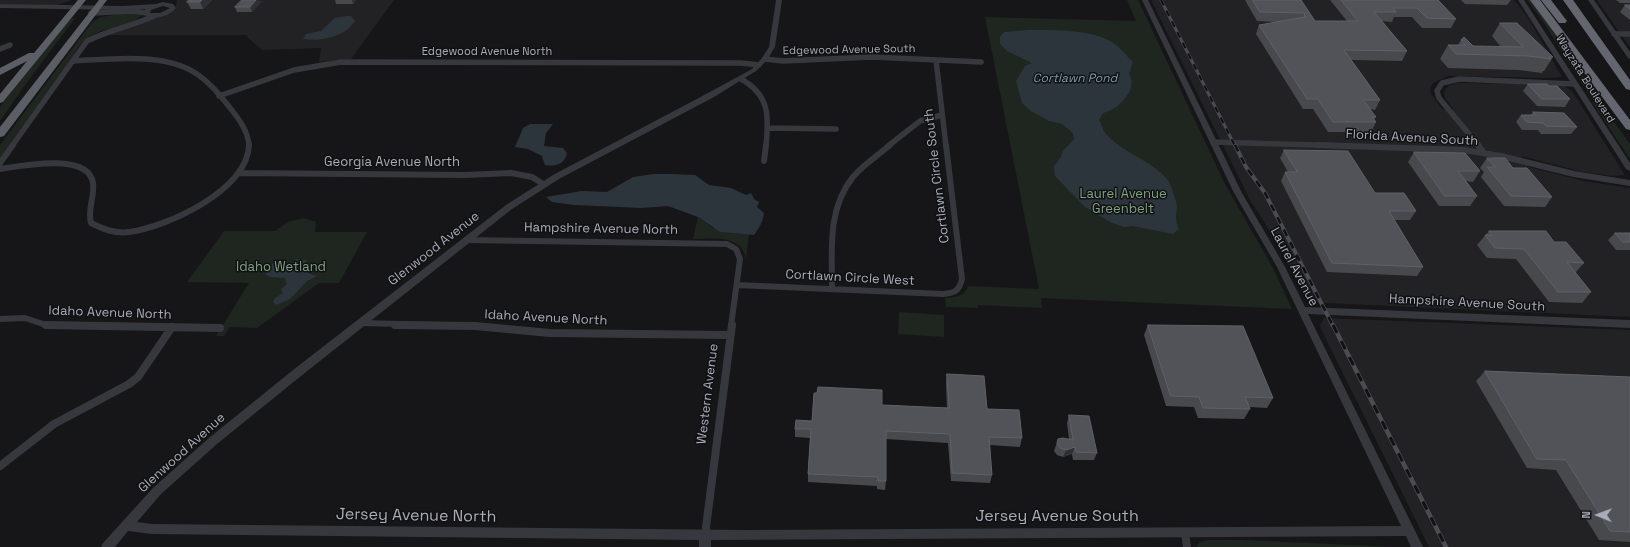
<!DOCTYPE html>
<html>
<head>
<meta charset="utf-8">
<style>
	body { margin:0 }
	#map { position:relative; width:1630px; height:547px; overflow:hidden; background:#161618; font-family:"Space Grotesk",sans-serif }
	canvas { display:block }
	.north { position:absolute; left:1578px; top:495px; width:40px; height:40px; -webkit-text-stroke:3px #111113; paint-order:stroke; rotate:271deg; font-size:11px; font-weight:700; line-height:16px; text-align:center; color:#a8adb8 }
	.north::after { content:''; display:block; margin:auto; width:14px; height:18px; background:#a8adb8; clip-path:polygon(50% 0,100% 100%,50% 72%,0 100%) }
</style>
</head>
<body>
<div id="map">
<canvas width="1630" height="547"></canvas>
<div class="north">N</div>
</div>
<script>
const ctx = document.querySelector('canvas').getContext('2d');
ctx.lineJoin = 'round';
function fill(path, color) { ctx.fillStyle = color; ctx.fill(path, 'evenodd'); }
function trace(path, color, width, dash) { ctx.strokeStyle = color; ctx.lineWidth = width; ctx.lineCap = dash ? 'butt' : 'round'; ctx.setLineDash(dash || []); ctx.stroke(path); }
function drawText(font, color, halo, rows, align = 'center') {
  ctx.font = font + ' "Space Grotesk",sans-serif'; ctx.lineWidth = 3; ctx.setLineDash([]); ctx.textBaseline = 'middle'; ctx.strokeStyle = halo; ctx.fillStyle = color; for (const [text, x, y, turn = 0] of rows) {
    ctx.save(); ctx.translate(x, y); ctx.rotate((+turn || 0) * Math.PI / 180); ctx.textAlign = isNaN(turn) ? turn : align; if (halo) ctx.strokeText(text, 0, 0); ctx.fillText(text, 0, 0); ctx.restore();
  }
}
fill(new Path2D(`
	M0,0H72L57,5H41L0,4Z
	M177,0H394L351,59L319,62L321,48L262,50L247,37L248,35H102L175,9Z
	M1151,0H1514L1527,16L1562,77L1545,78L1448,76L1433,83L1430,88L1431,94L1442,109L1454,110L1445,98L1444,92L1448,86L1458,83L1555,85L1564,86L1572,91L1625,175L1612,176L1579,171L1521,156L1529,167L1540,170L1584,181L1630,188V317L1327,303L1316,302L1310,299L1304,294L1278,244L1250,200Z
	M1597,0H1630V47L1615,26Z
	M1324,318L1630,330V547H1429L1322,331L1320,325Z`), '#222225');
fill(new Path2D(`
	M1127,0H1138L1225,184L1273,268L1292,309L1041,298L1042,308L978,305V308L946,307L945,298C955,298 965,296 968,286L1039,289L985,17L1136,21Z
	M1527,0H1532L1552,27L1603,107L1630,144V159L1592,102H1594L1542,20Z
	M132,12L142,15C125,31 96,25 81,44C77,48 74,54 71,60L0,158V145L92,22L101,17Z
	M72,18H75L25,85L0,121V107L48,44Z
	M698,217L711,227L728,233L749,234L746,259C742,234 712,239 693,239Z
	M304,218L316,222L315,232H367L339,283H319L257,328L230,327L224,336H216L249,283L187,282L224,231H275L288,222Z
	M899,312L944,315V337L898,334Z
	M1207,540H1244L1394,547H1196L1200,542Z`), '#1e261f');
fill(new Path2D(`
	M346,16H351L355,21C345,37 320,42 303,39L306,34L321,31L335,18Z
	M1028,30C1052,30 1089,29 1110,41C1120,46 1125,55 1133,62L1129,74C1139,89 1118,110 1103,113L1099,120C1102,124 1102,130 1106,134C1123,153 1151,160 1168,180C1170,182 1177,203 1177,206C1176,213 1175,223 1179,229L1173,234L1133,226L1124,227L1112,223L1085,207L1055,176L1054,166L1061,157L1063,151L1074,139L1073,133L1062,124L1049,121L1031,111L1022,103L1016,81L1025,66L1032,63L1007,51L1000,44V37L1004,32Z
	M530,124H553L546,133L544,146L563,148L567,153C565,164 555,167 545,165L542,156L528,149L515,147L523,128Z
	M672,174L695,175L709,185L731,188L746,195L751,193L754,199L759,202L757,207L764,213C763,222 759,228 754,235L720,232L698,217L668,206L641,208L574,205L552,202L546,197L582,191L607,192L633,177L654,174Z
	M296,259L307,260L306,264L311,263V266L314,267L307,269L308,273L317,276L307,281L290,299L276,305L273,302L275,298L283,293L281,289L287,284L285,281L286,278L270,277L265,274L274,262L293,263Z`), '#2c353c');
trace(new Path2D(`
	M91,13L134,11L146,13
	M1614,34H1630
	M0,49L10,45
	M765,59L783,61L872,57L981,62
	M936,60L946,146
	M74,61C111,59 165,52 197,74C209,82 218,93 227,104C237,117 248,129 249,146
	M741,79C770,95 769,117 766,146
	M219,96L294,70L341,62L741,63L759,65
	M768,128L836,129
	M1213,142L1349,146
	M12,146L87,41C109,30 132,26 154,16
	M888,146L920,121L942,115
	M1479,146L1439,98L1437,91L1442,83L1459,79L1574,84`), '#37383d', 5.5);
trace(new Path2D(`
	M1318,145L1463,150L1501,156L1574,174L1630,183
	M1478,145L1484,153
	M764,161L766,145
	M0,163L13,145
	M0,169C21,166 88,152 93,183C95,197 87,209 91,223C103,229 115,234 129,232C167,227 248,190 249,145
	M238,173L465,175L511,173L532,177L543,184
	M466,240L727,244L736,249L740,259L731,326
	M737,285L943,294C955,293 959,291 962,279L946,145
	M832,289C832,251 827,209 853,177C863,165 877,156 890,145
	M0,319L25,318L49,326H68
	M361,323L476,326`), '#37383d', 6);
trace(new Path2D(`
	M46,325L220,328
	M395,325L475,326L550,333L730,335
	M0,466L54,424L129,384L138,377L172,327
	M1185,533L1187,547
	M705,535L732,325`), '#37383d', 8);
fill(new Path2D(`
	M776,0H782L775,47L767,60L756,71L714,97L559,179L512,209L301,376L217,444L161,494L137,522L152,524L746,530L1401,526L1277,267L1234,193L1142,0H1148L1242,193L1285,267L1305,307L1630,320V328L1308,314L1423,547H1411L1406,536L711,540V547H699V540L152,534L128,531L115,547H101L103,543L153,488L209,438L293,370L506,205L553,175L708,93L752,69L762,58L769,47Z
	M1518,0H1524L1630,163V171L1626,169Z
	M1588,0H1594L1630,52V59L1628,58Z
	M163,2L173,4L176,8C168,17 156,20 145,15V9L123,10L0,8V4L123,6L156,4ZM163,6L170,8L160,13H150L151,10Z`), '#37383d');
fill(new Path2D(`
	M78,0H86L3,102L0,103V94L27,61L0,75V68L29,53H34Z
	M99,0H107L4,136L0,137V127Z`), '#5b5e65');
fill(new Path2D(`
	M1530,0H1540L1630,120V130L1626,129Z
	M1541,0H1551L1567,21L1565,23H1559Z
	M1563,0H1573L1630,80V90L1626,89Z`), '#63666e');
const railFar2 = new Path2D(`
	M1161,0L1235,146`);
const railFar1 = new Path2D(`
	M1235,145L1246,167L1265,193L1333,326`);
const rail = new Path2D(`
	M1333,325L1446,547`);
trace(railFar2, '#4a4c52', 3);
trace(railFar1, '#4a4c52', 4);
trace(rail, '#4a4c52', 4.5);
trace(railFar2, '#111113', 2, [6]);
trace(railFar1, '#111113', 2.5, [7]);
trace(rail, '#111113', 3, [9]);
fill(new Path2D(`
	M212,0L203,9H191L187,2Z
	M335,0H356L353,4H336Z
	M1245,0H1301L1315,21H1347L1330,0H1438L1456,19L1451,28H1422L1412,17H1394L1392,22L1382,21L1407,51L1402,61L1351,60L1380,100L1375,110L1370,109L1376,117L1374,120L1376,122L1371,132H1328L1313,109H1303L1256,34L1259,25L1277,22L1257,21Z
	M1461,0H1511L1507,5L1465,4Z
	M1616,0H1630V3H1620Z
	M262,1L252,12H237L235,7Z
	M1625,5H1630V20L1620,12Z
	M1500,23L1553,57L1544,71H1543L1542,73L1519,70L1448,68L1440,59L1448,45H1458L1461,40L1473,46L1501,47L1492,36Z
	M1528,84L1549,86L1570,99L1565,107L1537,106L1523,91Z
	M1533,112L1577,127L1571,134H1541L1538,130H1522L1516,122L1521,115H1531Z
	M1284,150L1375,193L1416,211L1410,220H1394L1423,267L1417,276L1327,272L1281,181L1285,172H1288L1280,158Z
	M1414,152L1480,171L1473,182L1466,181L1477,196L1470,206H1439L1408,162Z
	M1487,158L1513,168L1552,197L1545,207L1504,206L1481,177L1484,172L1480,168Z
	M1489,231L1554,242L1584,263L1575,273L1591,292L1582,303L1549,302L1516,259L1487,258L1477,245Z
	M1615,233H1630V250H1616L1608,240Z
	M1148,325L1273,398L1267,408L1249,407L1250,409L1244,419L1198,418L1194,407L1166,406L1144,335Z
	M1485,371L1630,377V542L1599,540L1556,470L1527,468L1476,381Z
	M947,374L1022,438L1020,447L990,445L992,475L990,483L951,481L948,443L886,439V481L885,490L877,489V486L808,482V474L810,438L795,437V429L812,421L882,405L947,408L946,383Z
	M1069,415L1097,453L1094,460H1073L1072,454L1063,457L1057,455L1054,451L1058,439H1069L1067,423Z`), '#47494d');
fill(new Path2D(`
	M202,0H212L203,9L200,2Z
	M256,0L262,1L252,12L250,7Z
	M352,0H356L353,4Z
	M1075,447L1072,454L1063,457L1066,450Z`), '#2f3033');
const building = new Path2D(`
	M189,0H202L200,2H187Z
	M242,0H256L250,7H235Z
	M1253,0H1301L1315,21H1358L1341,0H1438L1456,19L1427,18L1417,8H1393L1396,12H1374L1407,51L1344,50L1380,100H1363L1376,117H1372L1376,122H1333L1318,99H1307L1259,25L1305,17L1304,13L1260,12Z
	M1625,5H1630V9Z
	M1500,23H1517L1553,57H1549L1551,59L1528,56L1456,54L1448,45H1465L1461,40L1464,37L1473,46L1523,47Z
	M1528,84H1547L1549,86H1557L1570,99H1542Z
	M1533,112L1564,113L1577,127L1546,126L1543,123L1527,122L1521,115H1536Z
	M1284,150L1348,151L1375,193H1404L1416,211H1389L1423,267L1332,263L1285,172H1297Z
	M1414,152L1465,153L1480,171H1458L1477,196H1445Z
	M1487,158H1505L1513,168H1527L1552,197L1511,196L1487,167H1495Z
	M1489,231H1546L1554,242H1566L1584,263L1567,262L1591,292H1558L1524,249L1495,248L1485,235H1492Z
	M1615,233H1630V242H1623Z
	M1148,325L1243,326L1273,398L1245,397L1250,409L1203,408L1199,397L1171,396Z
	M1485,371L1630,377V532L1610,531L1566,460L1537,459Z
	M947,374L984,376L987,409L1019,410L1022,438L989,437L992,475L952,473L950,434L886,431V481H878V477L808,474L811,429H795L796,420L812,421L814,393H817L818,387L882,390V405L949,408Z
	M1069,415L1089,416L1097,453L1076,452L1075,447L1066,450L1060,448L1057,443L1058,439L1063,438L1073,440Z`);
fill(building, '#525359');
trace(building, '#5f6168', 1);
drawText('11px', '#a8adb8', '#111113', [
	["Edgewood Avenue South",849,50,-1],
	["Edgewood Avenue North",487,52],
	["Wayzata Boulevard",1585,79,58]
]);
drawText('italic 12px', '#7f9bb3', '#111113', [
	["Cortlawn Pond",1075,79]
]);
drawText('13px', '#a8adb8', '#111113', [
	["Florida Avenue South",1412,138,3],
	["Georgia Avenue North",392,162],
	["Cortlawn Circle South",937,176,-97],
	["Hampshire Avenue North",601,229,1],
	["Glenwood Avenue",434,249,-38],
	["Laurel Avenue",1294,267,62],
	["Cortlawn Circle West",850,278,3],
	["Hampshire Avenue South",1467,303,3],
	["Idaho Avenue North",110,313,2],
	["Idaho Avenue North",546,318,3],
	["Western Avenue",708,394,-83],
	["Glenwood Avenue",182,453,-42]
]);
drawText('13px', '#7fa381', '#111113', [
	["Laurel Avenue",1123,194],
	["Greenbelt",1123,209],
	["Idaho Wetland",281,267]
]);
drawText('16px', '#a8adb8', '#111113', [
	["Jersey Avenue North",416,516,1],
	["Jersey Avenue South",1057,517]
]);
</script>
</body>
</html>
